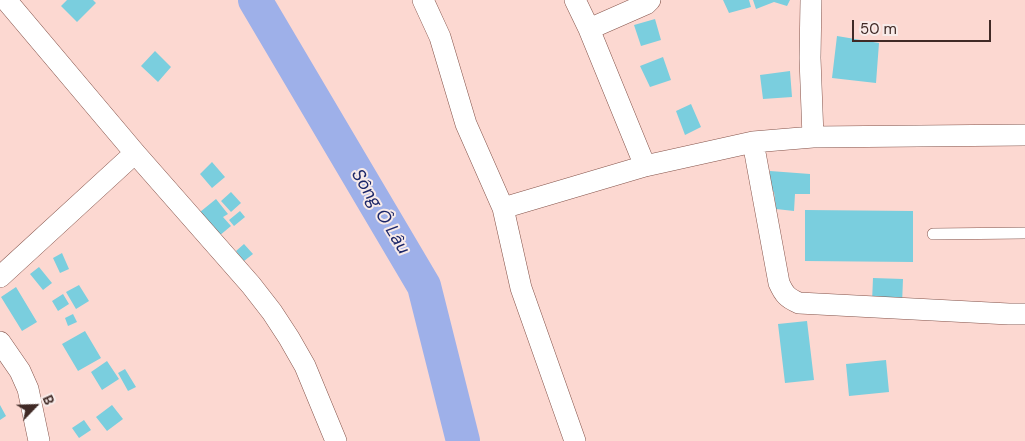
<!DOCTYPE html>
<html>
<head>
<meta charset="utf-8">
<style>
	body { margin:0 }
	#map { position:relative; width:1025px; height:441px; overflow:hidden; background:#fcd8d1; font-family:"DM Sans",sans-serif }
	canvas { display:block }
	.north { position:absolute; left:10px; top:381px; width:50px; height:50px; -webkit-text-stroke:4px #f8ebe9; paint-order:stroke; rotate:66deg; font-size:14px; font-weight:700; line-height:20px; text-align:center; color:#402a26 }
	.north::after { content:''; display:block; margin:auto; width:18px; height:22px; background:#402a26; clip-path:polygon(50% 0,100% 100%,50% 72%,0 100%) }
	.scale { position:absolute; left:852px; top:20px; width:139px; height:22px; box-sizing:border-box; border:2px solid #402a26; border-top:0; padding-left:6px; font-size:15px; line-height:18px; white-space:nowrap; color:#402a26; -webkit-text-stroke:4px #f8ebe9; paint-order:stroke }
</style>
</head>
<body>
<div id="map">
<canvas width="1025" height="441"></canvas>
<div class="north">B</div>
<div class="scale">50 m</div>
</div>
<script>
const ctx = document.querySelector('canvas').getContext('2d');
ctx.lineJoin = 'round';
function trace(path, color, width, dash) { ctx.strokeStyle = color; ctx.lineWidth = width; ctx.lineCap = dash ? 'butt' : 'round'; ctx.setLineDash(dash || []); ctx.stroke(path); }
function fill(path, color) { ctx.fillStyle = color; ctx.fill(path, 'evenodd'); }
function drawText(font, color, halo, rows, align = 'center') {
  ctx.font = font + ' "DM Sans",sans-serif'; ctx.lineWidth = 4; ctx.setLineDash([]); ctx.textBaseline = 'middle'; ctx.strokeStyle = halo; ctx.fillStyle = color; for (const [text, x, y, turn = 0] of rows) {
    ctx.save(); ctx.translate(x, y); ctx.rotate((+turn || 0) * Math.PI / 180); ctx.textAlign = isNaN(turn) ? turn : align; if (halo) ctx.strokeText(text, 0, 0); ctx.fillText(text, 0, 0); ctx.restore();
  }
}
trace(new Path2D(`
	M255,0L424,286L463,441`), '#9eb0e9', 34);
fill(new Path2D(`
	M67,0H93L96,3L77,22L61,6Z
	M723,0H749L751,7L729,13Z
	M753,0H790L787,6L774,2L756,9Z
	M655,19L661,40L641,46L634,25Z
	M837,36L879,43L876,83L832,78Z
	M155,51L171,67L158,82L141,66Z
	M663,57L671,80L650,87L640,66Z
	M790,71L792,97L763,99L760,75Z
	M691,104L701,127L685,135L676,111Z
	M212,162L225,177L212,188L200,174Z
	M770,171L810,174V194H795L794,211L776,209L774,192L766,188Z
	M231,192L241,203L231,212L221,201Z
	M216,199L228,214L223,217L231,226L219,236L200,212Z
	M805,210L913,211V262L805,261Z
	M240,211L245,217L234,226L229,220Z
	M244,244L253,254L244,261L236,251Z
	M62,253L69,269L60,273L53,258Z
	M39,267L52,283L43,290L30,274Z
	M873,278L903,279L902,304L872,302Z
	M79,285L89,301L76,309L66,292Z
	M16,287L37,322L22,331L1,297Z
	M63,294L69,304L58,311L52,301Z
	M73,314L77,322L68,326L65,318Z
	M807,321L814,380L785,383L778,324Z
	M85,331L101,358L78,371L62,344Z
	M886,360L889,392L849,396L846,364Z
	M107,361L119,379L102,390L91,372Z
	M125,369L136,387L128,391L118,373Z
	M0,405L6,416L0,420Z
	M112,405L123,419L107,431L96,417Z
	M84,420L91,430L79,438L72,428Z`), '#7acede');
const lane = new Path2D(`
	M933,234L1025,233`);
const street = new Path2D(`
	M6,0L135,153L251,285L272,312L289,338L305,366L336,441
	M423,0L440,37L466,124L503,208L645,166L753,142L813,137L1025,135
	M575,0L589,29L645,166
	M811,0L810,58L813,137
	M589,29L646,4L650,0
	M753,142L779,283C784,294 787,298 799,303L1009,314H1025
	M503,208L521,288L575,441
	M0,277L135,153
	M0,342L20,371L28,389L39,441`);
trace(lane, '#84534a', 12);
trace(street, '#84534a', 22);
trace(lane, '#fff', 11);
trace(street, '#fff', 21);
drawText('italic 18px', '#1c2769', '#f8ebe9', [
	["Sông Ô Lâu",380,212,59]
]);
</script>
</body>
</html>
